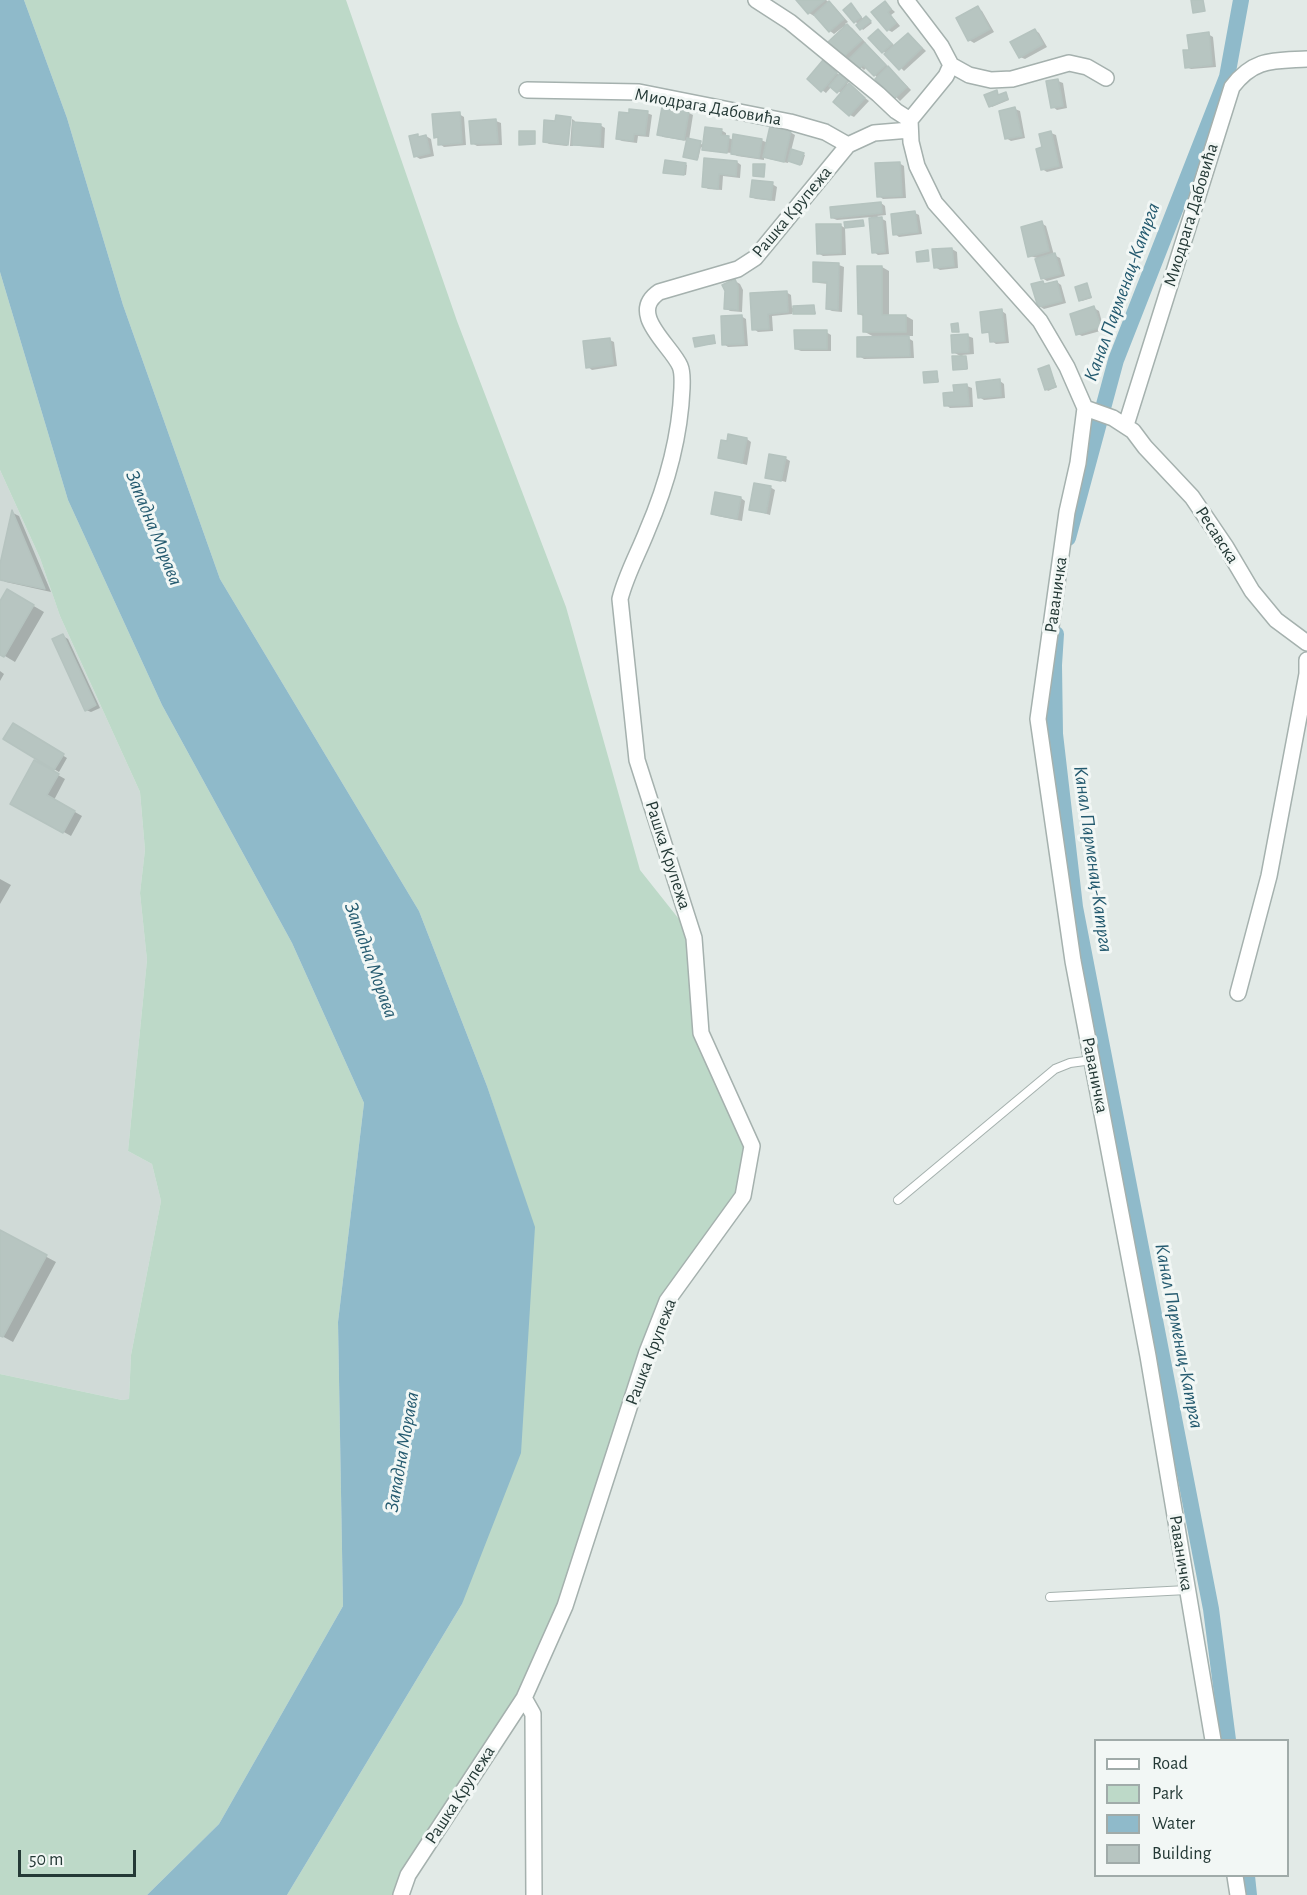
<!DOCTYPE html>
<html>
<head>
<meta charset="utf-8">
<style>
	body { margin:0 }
	#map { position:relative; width:1307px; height:1895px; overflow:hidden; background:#e2eae7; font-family:"Alegreya Sans",sans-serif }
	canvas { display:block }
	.legend { position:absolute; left:1094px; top:1739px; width:195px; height:138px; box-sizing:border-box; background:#f2f7f5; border:2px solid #a0aba9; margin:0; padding:8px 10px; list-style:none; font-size:18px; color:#243936 }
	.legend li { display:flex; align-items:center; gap:12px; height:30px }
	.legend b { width:30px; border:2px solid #a0aba9 }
	.scale { position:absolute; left:18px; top:1850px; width:118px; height:27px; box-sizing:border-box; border:3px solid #243936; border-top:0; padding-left:8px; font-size:18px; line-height:21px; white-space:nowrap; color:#243936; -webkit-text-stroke:4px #f2f7f5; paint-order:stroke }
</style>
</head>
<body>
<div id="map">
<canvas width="1307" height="1895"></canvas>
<ul class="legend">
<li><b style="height:8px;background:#fff"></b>Road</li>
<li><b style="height:16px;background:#bdd9c8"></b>Park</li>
<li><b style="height:16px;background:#8fbaca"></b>Water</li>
<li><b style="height:16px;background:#b7c5c1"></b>Building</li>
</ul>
<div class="scale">50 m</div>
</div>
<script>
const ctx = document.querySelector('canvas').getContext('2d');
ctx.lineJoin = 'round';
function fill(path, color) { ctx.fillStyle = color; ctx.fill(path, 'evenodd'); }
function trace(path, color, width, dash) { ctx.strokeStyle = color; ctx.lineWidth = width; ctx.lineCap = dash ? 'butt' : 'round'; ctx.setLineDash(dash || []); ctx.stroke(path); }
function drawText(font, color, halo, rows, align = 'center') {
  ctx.font = font + ' "Alegreya Sans",sans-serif'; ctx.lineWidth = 6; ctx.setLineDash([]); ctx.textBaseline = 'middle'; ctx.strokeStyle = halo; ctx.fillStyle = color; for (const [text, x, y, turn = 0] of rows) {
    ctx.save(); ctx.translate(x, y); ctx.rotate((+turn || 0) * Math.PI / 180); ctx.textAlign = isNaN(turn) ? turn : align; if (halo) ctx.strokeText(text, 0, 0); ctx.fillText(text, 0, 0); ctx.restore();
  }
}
fill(new Path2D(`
	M0,470L40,558L60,616L140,792L145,850L140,893L147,960L128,1151L152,1164L161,1201L131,1355L129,1399L122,1400L0,1374Z`), '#d0dad7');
fill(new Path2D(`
	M24,0H346L457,321L566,607L640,870L694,938L701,1033L752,1146L742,1196L667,1301L565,1606L524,1698L401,1895H287L462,1604L534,1227L487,1086L419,911L220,579L123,305L67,118Z
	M0,272L68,500L162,705L292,943L364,1103L338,1322L343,1606L219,1824L147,1895H0V1374L122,1400L129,1399L131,1355L161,1201L152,1164L128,1151L147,960L140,893L145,850L140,792L60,616L40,558L0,470Z`), '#bdd9c8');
fill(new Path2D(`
	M0,0H24L67,118L123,305L220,579L419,911L487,1086L535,1227L521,1453L462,1604L287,1895H147L219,1824L343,1606L338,1322L364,1103L292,943L162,705L68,500L0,272Z`), '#8fbaca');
fill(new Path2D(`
	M798,0H826L834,6L848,22L845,24L852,28L866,43L864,44L870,48L911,90L900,101L867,67L864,70L850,58L847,61L842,58L845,29L843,27L834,34L830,31L815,14L814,16L809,13Z
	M885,3L895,12L891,15L900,26L892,32L888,30Z
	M853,6L864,20L868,19L872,23L863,30L855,21Z
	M978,8L982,11L994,32L974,43L969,40Z
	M878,30L895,46L908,34L926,51L904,71L870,38Z
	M1035,30L1039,33L1047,47L1025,59L1020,57Z
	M1208,34L1213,37L1216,67L1191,69L1186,67L1190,51Z
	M828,65L840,76L851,79L847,84L869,101L854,117L850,115L842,94L832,86L826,93L822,90Z
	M1058,81L1063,83L1067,108L1057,110L1053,107Z
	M996,92L999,96L1007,95L1009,100L992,107L990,105Z
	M663,108L689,113L693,115L689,140L704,145L721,130L726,133V137L734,140H761L768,143L790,132L795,135L791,151L805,155L802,165L789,160L788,163L769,159L764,156V160L737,156L732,153L708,151L701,147L698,160L687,157L688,141L663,137L659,134Z
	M1015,109L1020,111L1025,138L1011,141L1006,138Z
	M647,113L652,115L649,137L638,136L637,143L622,141L618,139Z
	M459,114L464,117L466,145L444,147L440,144L439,139L436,137Z
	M569,118L567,146L549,144L544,141Z
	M572,119L575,121V124L600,125L605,128L604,148L579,146L573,143V146H570Z
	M496,121L501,123L502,145L477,146L472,143Z
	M1051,133L1056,135L1063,168L1047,172L1042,169L1044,148Z
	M426,136L431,139L434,156L420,159L415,156L411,137Z
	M706,159L737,162L741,165L740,178L723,176L722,190L708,189L704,186Z
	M899,163L904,166L906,198L883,199L879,196Z
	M685,164L687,165L686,175L666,173Z
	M772,184L777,187L775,201L756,199L751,197Z
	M881,203L885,206L886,215L877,216L886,221L889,254L878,255L874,252L871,217L837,220L832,218Z
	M915,213L919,215L922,234L899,237L895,234Z
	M1041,223L1046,226L1054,255L1060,258L1065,276L1047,281L1042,278L1037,258L1030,256Z
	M840,225L845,228L846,255L823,256L818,253Z
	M952,249L957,252L958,268L940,270L935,267Z
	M839,265L844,267L842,312L832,311L828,309V284L819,283L814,281Z
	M882,267L889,271V316H906L913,320V336H905L913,341L914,358L864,359L859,356L876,338L865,332V317L859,314Z
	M735,281L740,284L743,290L742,312L730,311L726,308Z
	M1057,282L1061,285L1066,303L1044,309L1039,306L1043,283L1047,285Z
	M1087,285L1092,298L1082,301L1080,300Z
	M786,292L791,295L792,308L814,307L816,314H796L792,312V314L772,316L773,331L758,332L754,329Z
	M1094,308L1099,311L1104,330L1082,336L1078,334Z
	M1002,311L1006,314L1009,343L996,344L992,341L991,334L984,332Z
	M741,316L746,319L748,346L728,347L724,344Z
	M826,332L831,335V351H801L796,349Z
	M714,336L716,344L696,346Z
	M968,336L973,338L974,354L962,355L967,358L968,369L956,370L962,357L953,352Z
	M610,340L614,342L617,366L592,370L588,367Z
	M1049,367L1057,387L1048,391L1046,389Z
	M937,373L939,382L925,383Z
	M1000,381L1004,384L1005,398L984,400L979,397Z
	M967,386L972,388L973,407L950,408L946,405L955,394Z
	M747,439L751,442L747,465L719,457Z
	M785,458L790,461L786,482L767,477Z
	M770,487L775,490L770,515L751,509Z
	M741,498L745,501L742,521L717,516L712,514Z
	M13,513L19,516L51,592L6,582L0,579Z
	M8,591L44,612L15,662L0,653V604Z
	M63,636L68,639L100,708L91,712L86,710Z
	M0,671L4,674L0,681Z
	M13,725L67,758L59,772L5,739Z
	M35,762L65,779L54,800L82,816L71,836L12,803Z
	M0,879L11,885L0,904Z
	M0,1232L56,1262L13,1342L0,1335Z`), '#0003');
trace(new Path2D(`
	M1068,538L1116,360L1227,77L1241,0
	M1056,634L1054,665L1055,734L1075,907L1211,1609L1228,1740
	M1247,1876L1249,1895`), '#8fbaca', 16);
const building = new Path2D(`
	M796,0H825L808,14Z
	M1191,0H1203L1205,11L1193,13Z
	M829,1L844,19L829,32L814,15Z
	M885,1L891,9L888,12L896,23L887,31L871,12Z
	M851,3L861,17L854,23L843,10Z
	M978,6L990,29L968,41L956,18Z
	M866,16L871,21L860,30L856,25Z
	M847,24L862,40L841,59L827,43Z
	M878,29L892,44L882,53L868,38Z
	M1035,29L1043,44L1019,58L1010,42Z
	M1209,32L1212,65L1185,68L1183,50H1189L1187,35Z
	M908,33L922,48L899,70L884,54Z
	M865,43L886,65L874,76L863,65L859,69L849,59Z
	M823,60L837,73L821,92L807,79Z
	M888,66L907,87L894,99L875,79Z
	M843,70L851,77L837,93L829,86Z
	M1058,79L1063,106L1051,108L1046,81Z
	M849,83L865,98L849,116L833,102Z
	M997,90L998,95L1006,92L1008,99L989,107L984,95Z
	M662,107L689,111L684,140L657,135Z
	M1015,107L1022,136L1005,139L999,111Z
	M629,109L648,111L645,135L634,134L633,141L616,139L619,112L629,113Z
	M460,112L462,143L438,145V137L434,138L432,114Z
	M556,115L571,117L568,145L543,142L544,120L555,121Z
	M496,119L498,143L471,144L469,121Z
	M573,122L601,124L600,146L572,145Z
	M770,126L791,131L784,162L763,157Z
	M705,127L722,129L721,135L729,136L727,153L702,150Z
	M519,131H535V144L519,145Z
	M1051,131L1059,166L1041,170L1036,149L1042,147L1039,134Z
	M418,134V137L426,135L430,153L414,157L409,136Z
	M733,134L762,139L759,158L731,154Z
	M687,138L701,141L697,160L683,157Z
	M791,149L804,153L800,165L788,161Z
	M704,158L737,161L736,176L719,174L718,189L702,187Z
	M665,160L686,163L684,175L663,173Z
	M900,162L902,196L877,197L875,163Z
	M753,164H765L764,177L753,176Z
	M752,180L773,182L771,200L750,197Z
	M881,202L882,213L831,218L830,207Z
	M915,211L918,232L893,235L891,214Z
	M882,217L885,252L872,253L869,218Z
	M863,220L864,226L845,228L844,222Z
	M1042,221L1049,251L1028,257L1021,227Z
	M816,224H841V253L817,254Z
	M952,248L954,266L934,268L932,249Z
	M928,250L929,261L917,262L916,252Z
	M1055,253L1061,274L1041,279L1035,259Z
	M813,262L839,263L838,310L826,309L827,282H813Z
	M857,266H882V315H906V332H863V314H858Z
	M735,279L738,287V310L724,309L725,291L722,285Z
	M1043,281L1044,284L1057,281L1062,301L1038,307L1031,284Z
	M1087,283L1091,297L1079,301L1075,287Z
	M787,291L788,312L768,314L769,329L752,330L750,293Z
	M814,305L815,314H793V306Z
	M1094,306L1101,327L1076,335L1070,314Z
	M1002,309L1005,341L990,342L989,332L982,333L980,312Z
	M742,315L744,344L722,345L721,316Z
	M958,323L959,332H952L951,324Z
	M794,330H827V349H795Z
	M968,334L969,352L952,353L951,335Z
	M714,335L715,343L695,347L693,338Z
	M909,336L910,356L857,357V337Z
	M610,338L613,364L586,368L583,341Z
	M952,356H966L967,369L953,370Z
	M1049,365L1056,387L1045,390L1038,369Z
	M937,371L938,382L924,383L923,372Z
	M1000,379L1001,396L978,398L976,382Z
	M967,384L969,405L944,406L943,393L954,392L953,385Z
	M728,434L747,438L742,463L718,458L721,440L727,441Z
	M769,454L786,457L781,481L765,478Z
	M754,483L771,486L766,513L749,510Z
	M715,492L741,497L737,519L711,514Z
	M12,510L45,589L0,580V564Z
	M7,589L34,605L4,657L0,655V601Z
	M63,634L96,705L85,711L52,639Z
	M13,723L64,754L54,770L3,739Z
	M34,760L59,774L47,795L75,811L63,833L10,804Z
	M0,1230L47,1255L3,1337L0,1336Z`);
fill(building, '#b7c5c1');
trace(building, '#b5c3bf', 1.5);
const lane = new Path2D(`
	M898,1200L1055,1069L1070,1063L1092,1060
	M1050,1597L1187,1590`);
const street = new Path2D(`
	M756,0L790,22L878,94L896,111L910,120
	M906,0L941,46L951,65L946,76L910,120L911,142L917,166L935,203L1040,321L1067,367L1085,408L1113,418L1133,431L1145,447L1192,497L1226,547L1252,591L1276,620L1307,643
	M951,65L969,75L991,80L1012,79L1069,63L1087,67L1106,78
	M527,90L639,92L790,122L825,132L848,145
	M1085,408L1078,463L1067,512L1038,719L1073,961L1148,1356L1213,1740
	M1126,425L1232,87C1254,58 1273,61 1307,59
	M1238,993L1269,876L1307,674V660
	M524,1698L533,1714L534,1895
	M1235,1876L1238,1895
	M401,1895L408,1875L524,1698L565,1606L647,1352L667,1301L743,1196L752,1146L701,1033L694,938L637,760L620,599C626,575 638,554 647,531C666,487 680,437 682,388C682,381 683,373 680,366C671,345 627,314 659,292L738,269L755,258L848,145L874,133L910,130`);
trace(lane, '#a5b1ae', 10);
trace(street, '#a5b1ae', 18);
trace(lane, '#fff', 8);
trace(street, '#fff', 15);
drawText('18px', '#243936', '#f2f7f5', [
	["Миодрага Дабовића",708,107,10],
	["Рашка Крупежа",792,212,-50],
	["Миодрага Дабовића",1191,215,-73],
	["Ресавска",1217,535,57],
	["Раваничка",1056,595,-82],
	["Рашка Крупежа",668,855,72],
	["Раваничка",1095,1075,79],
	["Рашка Крупежа",651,1352,-69],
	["Раваничка",1181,1553,81],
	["Рашка Крупежа",460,1795,-57]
]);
drawText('italic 20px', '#245a6f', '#f2f7f5', [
	["Канал Парменац-Катрга",1122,292,-70],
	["Западна Морава",154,528,68],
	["Канал Парменац-Катрга",1093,859,82],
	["Западна Морава",371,960,70],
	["Канал Парменац-Катрга",1179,1336,79],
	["Западна Морава",402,1452,-80]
]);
</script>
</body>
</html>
